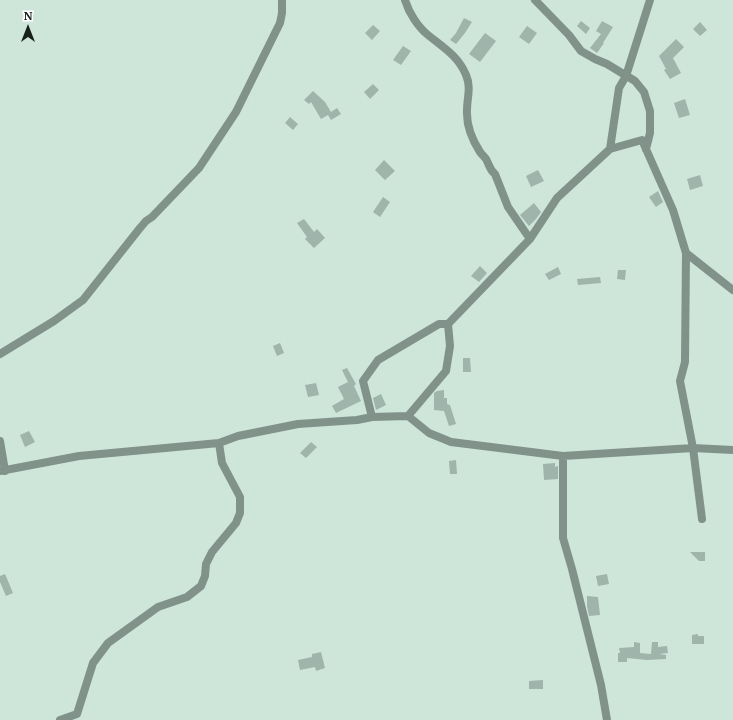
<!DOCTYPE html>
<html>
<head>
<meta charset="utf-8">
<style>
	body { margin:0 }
	#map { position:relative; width:733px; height:720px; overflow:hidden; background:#cee5da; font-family:Merriweather,serif }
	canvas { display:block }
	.north { position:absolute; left:8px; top:8px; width:40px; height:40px; -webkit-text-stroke:3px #fff; paint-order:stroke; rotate:0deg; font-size:11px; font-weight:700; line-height:16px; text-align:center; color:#18201c }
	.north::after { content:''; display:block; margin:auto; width:14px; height:18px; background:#18201c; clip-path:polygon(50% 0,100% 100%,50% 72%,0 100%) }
</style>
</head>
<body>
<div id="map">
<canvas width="733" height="720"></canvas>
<div class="north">N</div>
</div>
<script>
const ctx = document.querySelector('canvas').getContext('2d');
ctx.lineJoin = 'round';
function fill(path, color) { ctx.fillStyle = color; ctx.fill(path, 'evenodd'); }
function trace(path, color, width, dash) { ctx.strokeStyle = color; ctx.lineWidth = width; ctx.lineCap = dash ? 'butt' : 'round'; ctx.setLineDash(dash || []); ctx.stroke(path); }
fill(new Path2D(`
	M464,18L472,22L465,33L456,44L450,40L456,33Z
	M581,21L590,28L586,34L577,26Z
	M602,21L613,27L603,43H604L597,53L590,48L601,34L596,31Z
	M700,22L707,30L700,36L693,29Z
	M373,25L380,31L372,40L365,33Z
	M527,26L537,33L529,44L519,37Z
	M485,33L496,41L480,62L469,54Z
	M676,39L684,47L673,58L681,73L670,79L664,70L666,69L659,56Z
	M403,46L411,51L401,65L393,60Z
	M373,84L379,90L370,99L364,92Z
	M313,91L325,102L331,112L337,108L341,114L331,120L328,115L321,119L311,102L309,104L304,100Z
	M685,99L690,115L679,118L674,103Z
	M290,117L298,124L293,130L285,123Z
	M384,160L395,171L385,180L375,170Z
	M538,170L544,181L531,187L526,176Z
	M700,175L703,186L690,190L687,179Z
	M658,191L663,202L656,207L649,197Z
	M383,197L390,202L380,217L373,212Z
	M534,203L541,212L536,219L529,226L520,215Z
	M304,219L314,232L317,229L325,238L314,248L305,239L307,237L297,223Z
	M480,266L487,273L479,282L471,276Z
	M558,267L561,274L549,280L545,274Z
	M618,270H626L625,280L617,279Z
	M600,277L601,283L578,285L577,279Z
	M280,343L284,353L277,356L273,346Z
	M463,358H470L471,372H463Z
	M347,368L356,384L354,386L361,401L336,413L332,406L344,399L338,387L348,382L342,370Z
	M316,383L319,395L308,397L305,385Z
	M444,390V398H447V404L450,405L456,424L449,426L444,411L434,410V393L437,391Z
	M381,394L386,405L376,410L373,398Z
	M29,431L35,442L25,447L20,435Z
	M311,442L317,447L306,458L300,453Z
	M456,460L457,474H450L449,461Z
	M555,463V467L558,466V479L544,480L543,464Z
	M690,552H705V561H699Z
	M5,574L13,593L6,596L0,582V576Z
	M607,574L609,584L598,586L596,576Z
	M587,596L598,597L600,615L589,616L587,606Z
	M698,634V636H704V644H692V635Z
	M634,642L640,643V653L651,654L652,642H658V647L667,646L668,653L659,654L666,655V659L647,660L627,658V662H618V653H620L619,648L634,647Z
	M321,652L325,668L316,671L315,667L300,670L298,660L312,657V654Z
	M543,680V689H529V681Z`), '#9fb4ab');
trace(new Path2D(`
	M405,0C409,13 418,27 428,35C444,48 458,56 466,75C472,88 466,101 467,114C467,127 473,141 480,152C482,155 486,158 487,161C490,167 490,170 495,174L508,207L530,239
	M535,0L569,35L581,51L595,59L607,64L635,81L644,92L650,111V133L646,149
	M610,149L642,140L673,210L686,253L685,362L680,381L693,448L702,519
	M686,253L733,290
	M0,354L54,321L83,300L140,228L146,221L152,217L199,168L236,112L280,23L282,13V0
	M408,416L446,371L450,346L448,324
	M372,417L363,381L378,360L439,324H448L530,239L557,198L610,149L619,88L626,76L650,0
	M0,441L5,471
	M563,456V538L572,569L601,685L607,720
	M0,471L79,456L219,443L238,436L298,424L357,420L372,417L408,416L429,433L451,442L563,456L693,448L733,450
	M60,720L77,714L93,663L108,643L158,607L187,597L201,586L205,576L206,564L212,552L236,523L240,513V497L222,463L219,443`), '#80928a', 8);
</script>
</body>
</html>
